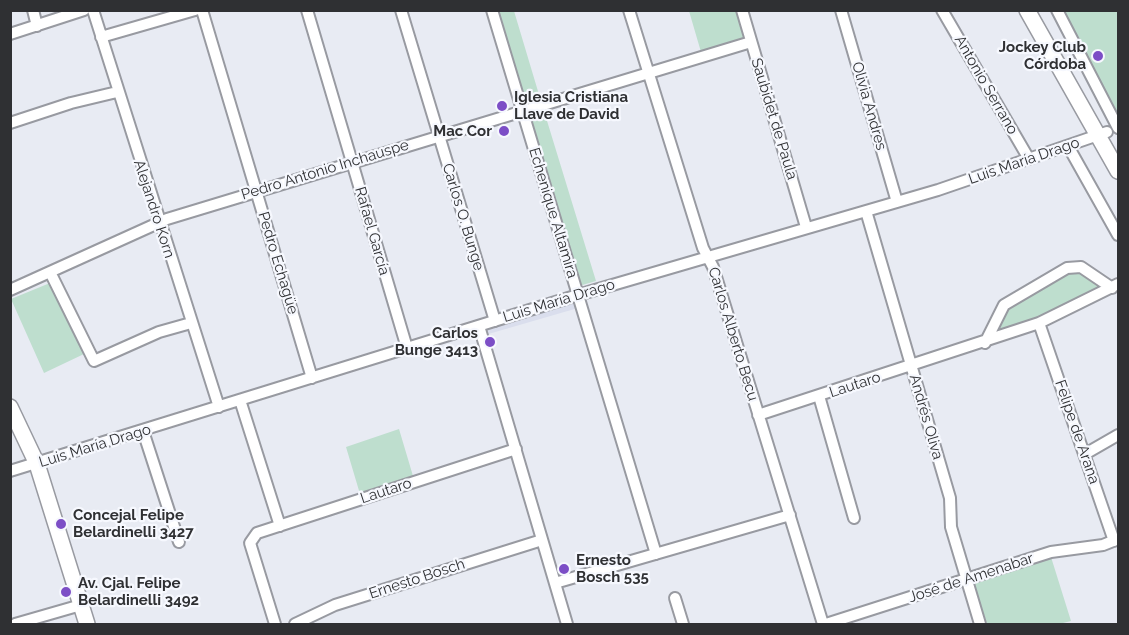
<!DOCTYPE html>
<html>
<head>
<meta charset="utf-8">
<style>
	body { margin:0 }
	#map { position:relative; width:1129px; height:635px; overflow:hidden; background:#e8ebf3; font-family:Raleway,sans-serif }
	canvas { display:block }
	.frame { position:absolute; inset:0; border:12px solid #2f3033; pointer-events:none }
</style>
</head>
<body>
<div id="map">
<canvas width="1129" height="635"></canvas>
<div class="frame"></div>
</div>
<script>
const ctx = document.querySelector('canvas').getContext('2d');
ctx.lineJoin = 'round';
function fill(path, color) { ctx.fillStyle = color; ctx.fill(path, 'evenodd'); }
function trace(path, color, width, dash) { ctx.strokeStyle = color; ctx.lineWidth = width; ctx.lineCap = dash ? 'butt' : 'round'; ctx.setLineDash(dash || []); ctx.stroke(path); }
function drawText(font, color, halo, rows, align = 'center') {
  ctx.font = font + ' Raleway,sans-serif'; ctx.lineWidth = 4.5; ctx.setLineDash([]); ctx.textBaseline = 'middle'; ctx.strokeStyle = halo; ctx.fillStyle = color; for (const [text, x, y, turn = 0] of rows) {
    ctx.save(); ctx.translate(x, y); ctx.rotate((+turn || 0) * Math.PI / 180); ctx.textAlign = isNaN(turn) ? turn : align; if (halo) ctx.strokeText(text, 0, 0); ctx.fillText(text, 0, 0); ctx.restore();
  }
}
fill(new Path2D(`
	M574,299L578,308L485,335L483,327Z`), '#dadeed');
fill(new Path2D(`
	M495,11H514L540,98L523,103Z
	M689,11H740L748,39L701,52Z
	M1052,11H1118V127Z
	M544,111L596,281L579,286L528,116Z
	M1076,269L1102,288L992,339L1011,303Z
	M50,283L84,354L44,373L11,299Z
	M399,429L413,476L360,494L346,447Z
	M1051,557L1071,621L1059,624H987L973,582Z`), '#bedece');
const minor = new Path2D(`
	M33,10L37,26
	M93,10L219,407
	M202,10L312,378
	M307,10L407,348
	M401,10L495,321
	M492,10L656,554
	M629,10L703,248L713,267L823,624
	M742,10L806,227
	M841,10L897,202
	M942,10L1029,159
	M1057,10L1118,128
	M10,34L84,10
	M101,37L195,10
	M10,123L71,103L117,92
	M1068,146L1118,235
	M866,211L950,498L951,527L980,624
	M50,272L94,361L159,332L191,323
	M10,290L167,219L751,42
	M1039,323L1114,541
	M479,326L567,624
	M985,343L1004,305L1067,268L1081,267L1112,288
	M819,396L854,518
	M240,400L280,526
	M758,415L1039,323L1118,284
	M143,431L179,542
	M1085,454L1118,435
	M10,471L578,295L938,190L1107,132
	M555,583L790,515
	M675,598L683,624
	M15,624L81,605
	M275,624L250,543L257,533L516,449
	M295,624L335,605L542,540
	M826,624L1051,552L1103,545L1118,539`);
const secondary = new Path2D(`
	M1027,10L1118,171
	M10,407L37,464L87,624`);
trace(minor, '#989aa1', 14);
trace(secondary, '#989aa1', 18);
trace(minor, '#fff', 10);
trace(secondary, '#fff', 15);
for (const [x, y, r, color] of [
	[1098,56,6,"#7c4ec6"],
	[502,106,6,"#7c4ec6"],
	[504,131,6,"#7c4ec6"],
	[490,342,6,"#7c4ec6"],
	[61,524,6,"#7c4ec6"],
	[564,569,6,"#7c4ec6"],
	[66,592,6,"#7c4ec6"]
]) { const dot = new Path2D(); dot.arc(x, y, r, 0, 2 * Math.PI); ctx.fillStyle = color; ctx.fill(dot); trace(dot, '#f6f8fe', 2); }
drawText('bold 15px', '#2f3033', '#f6f8fe', [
	["Jockey Club",1086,47,"right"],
	["Córdoba",1086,64,"right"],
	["Iglesia Cristiana",514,97],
	["Llave de David",514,114],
	["Mac Cor",492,131,"right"],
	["Carlos",478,333,"right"],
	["Bunge 3413",478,350,"right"],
	["Concejal Felipe",73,515],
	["Belardinelli 3427",73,532],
	["Ernesto",576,560],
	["Bosch 535",576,577],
	["Av. Cjal. Felipe",78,583],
	["Belardinelli 3492",78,600]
], 'left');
drawText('15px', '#2f3033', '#f6f8fe', [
	["Antonio Serrano",986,85,60],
	["Olivia Andres",869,106,74],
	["Saubidet de Paula",774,119,73],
	["Luis María Drago",1024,161,-19],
	["Pedro Antonio Inchauspe",325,170,-17],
	["Alejandro Korn",154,209,72],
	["Echenique Altamira",553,213,73],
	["Carlos O. Bunge",463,217,73],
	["Rafael García",372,231,74],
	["Pedro Echagüe",278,263,73],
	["Luis María Drago",559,301,-17],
	["Carlos Alberto Becu",733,334,73],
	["Lautaro",855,385,-18],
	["Andrés Oliva",926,417,74],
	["Felipe de Arana",1077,432,71],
	["Luis María Drago",95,446,-17],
	["Lautaro",386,491,-18],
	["José de Amenabar",971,578,-18],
	["Ernesto Bosch",417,579,-18]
]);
</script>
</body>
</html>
